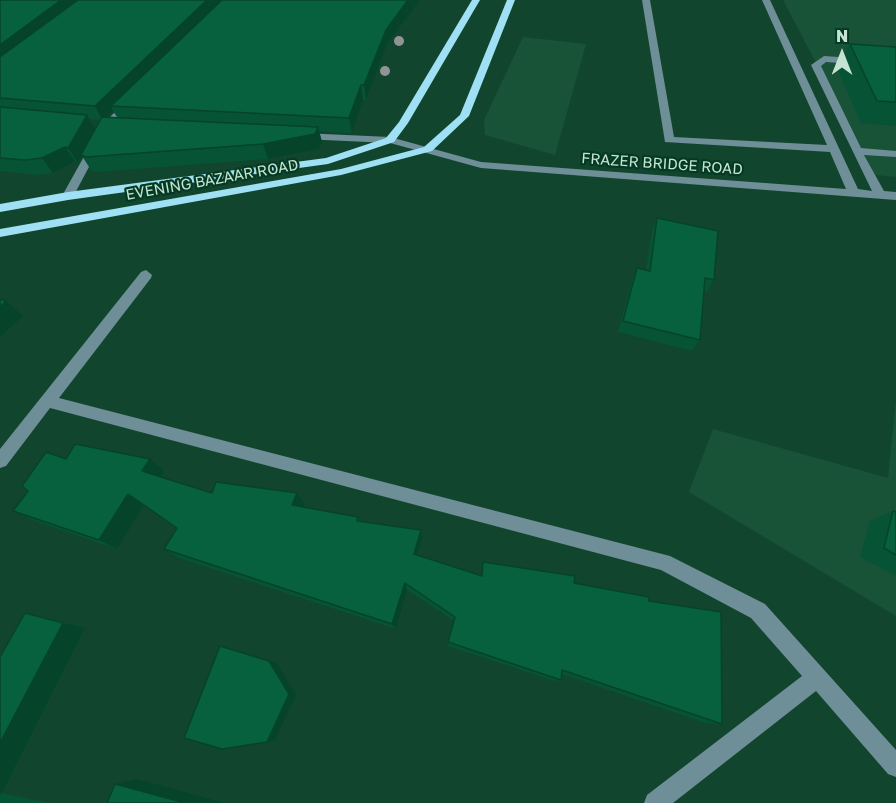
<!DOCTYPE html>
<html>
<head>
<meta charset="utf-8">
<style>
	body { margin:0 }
	#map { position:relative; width:896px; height:803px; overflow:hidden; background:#12452d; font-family:"Golos Text",sans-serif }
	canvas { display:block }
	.north { position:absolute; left:812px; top:24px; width:60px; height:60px; -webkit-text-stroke:4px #043a24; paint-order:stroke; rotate:0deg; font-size:16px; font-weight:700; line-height:24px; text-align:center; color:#c4e4d1 }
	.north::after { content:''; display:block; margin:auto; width:21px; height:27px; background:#c4e4d1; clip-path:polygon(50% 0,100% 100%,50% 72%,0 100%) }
</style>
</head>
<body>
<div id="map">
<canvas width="896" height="803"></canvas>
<div class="north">N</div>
</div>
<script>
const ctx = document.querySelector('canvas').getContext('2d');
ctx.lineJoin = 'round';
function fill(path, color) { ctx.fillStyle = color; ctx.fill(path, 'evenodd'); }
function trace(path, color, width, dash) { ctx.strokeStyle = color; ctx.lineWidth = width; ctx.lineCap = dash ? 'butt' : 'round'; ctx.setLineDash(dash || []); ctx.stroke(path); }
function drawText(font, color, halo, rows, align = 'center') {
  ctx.font = font + ' "Golos Text",sans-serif'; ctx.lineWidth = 4.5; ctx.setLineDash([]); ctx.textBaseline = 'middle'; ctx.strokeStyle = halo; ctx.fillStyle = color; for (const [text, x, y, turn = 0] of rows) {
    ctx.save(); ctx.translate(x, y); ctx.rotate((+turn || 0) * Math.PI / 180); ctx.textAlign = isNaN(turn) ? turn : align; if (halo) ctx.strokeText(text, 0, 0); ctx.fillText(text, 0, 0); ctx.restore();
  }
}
fill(new Path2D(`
	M783,0H896V177L875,175Z
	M523,37L586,44L555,155L485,135L484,120Z
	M896,400V616L689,492L713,429L888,478Z`), '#185237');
fill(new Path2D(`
	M642,0H650L674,137L827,145L762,0H770L858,189L872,191L811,65L824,56L896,61V67L826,62L821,66L861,148L896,151V157L864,155L884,191L896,192V200L481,168L390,143L302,139L297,136L302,133L390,137L481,162L846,189L830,152L665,142Z
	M128,99L136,101L110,127L72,199H64L62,196L101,126Z
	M146,270L152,275L151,278L59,398L670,556L765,604L896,750V777L888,774L816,691L673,803H644L647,795L802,676L751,618L661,570L50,408L6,466L0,468V449L141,272Z`), '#6e8e98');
fill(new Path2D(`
	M472,0H480L408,123L394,142L328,164L68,200L0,212V204L68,192L326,158L386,138L399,122Z
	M507,0H515L469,116L432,151L341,175L0,237V229L341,169L424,147L460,115Z`), '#9fe0f5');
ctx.fillStyle = '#909496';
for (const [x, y] of [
	[399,41],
	[385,71]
]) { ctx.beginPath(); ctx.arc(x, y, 5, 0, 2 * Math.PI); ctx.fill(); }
fill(new Path2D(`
	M0,0H420L387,44L366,100H363L352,133L319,131L322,142L319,149L268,159L96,172L91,170L82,156L78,163L75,161L53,173L36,175L0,171ZM113,111L117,117H107ZM90,119L100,120L95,128Z
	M850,44L896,47V126L861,123L836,66Z
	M657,218L714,280L707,292H704L700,340L692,351L618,332L632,280L637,268L646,270L652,231Z
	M66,459L164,471L160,477L212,493H297L305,504L304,507L358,517L360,521L422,539L417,555L481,575L483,562L649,601L722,724L705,723L562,674L561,680L554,681L448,646V642L454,621L407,590L396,629L179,558L164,549L177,528L144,505L117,549L35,521L13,511Z
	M893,511L896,512V576L860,557L870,521Z
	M49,618L85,628L2,793L50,803H0V657Z`), '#065335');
fill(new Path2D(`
	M61,0H87L0,67V45Z
	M207,0H226L111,106L113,111L103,121L95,106Z
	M408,0H420L387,44L366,100L364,85L386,30Z
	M361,85L363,100L352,133L349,118Z
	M87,115L96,130L78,163L68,148Z
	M318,127L322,142L319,149L268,159L263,144Z
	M65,147L75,161L53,173L42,158Z
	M6,301L23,316L0,337V307Z
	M150,459L164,471L157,483L142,471Z
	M297,493L305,504L300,515L292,505Z
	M128,494L144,505L117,549L99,540Z
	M421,530L422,539L415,562L414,554Z
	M405,583L407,590L396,629L392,624Z
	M25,613L85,628L2,793L0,794V743Z
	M220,646L277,663L296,695L275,740L267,742Z
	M137,779L224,803H185L115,784Z`), '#05442b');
const building = new Path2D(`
	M0,0H61L0,45Z
	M78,0H207L95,106L0,98V57Z
	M222,0H408L386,30L364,85H361L349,118L111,106Z
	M850,44L896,47V102L877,101Z
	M0,107L87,115L68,148L65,147L42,158L25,160L0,158Z
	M102,117L318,127L315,134L263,144L86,157L81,155Z
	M657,218L718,231L714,280L705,278L700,340L623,321L637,268L650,271Z
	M0,299L6,301L0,307Z
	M75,444L150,459L142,471L212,493L216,482L297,493L292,505L358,517L357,521L421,530L414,554L482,576L483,562L575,576L574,583L649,597V601L721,612L722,724L562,670L561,680L448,642L455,617L405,583L392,624L164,549L177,528L128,494L99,540L13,511L28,491L22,486L46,452L66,459Z
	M893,511L896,512V555L884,548Z
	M25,613L63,623L0,743V657Z
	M220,646L269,661L289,694L267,742L222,749L184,738Z
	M115,784L185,803H107Z`);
fill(building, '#07613e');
trace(building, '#05442b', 1.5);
drawText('15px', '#c4e4d1', '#043a24', [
	["FRAZER BRIDGE ROAD",662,164,4],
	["EVENING BAZAAR ROAD",212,180,-10]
]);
</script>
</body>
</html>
